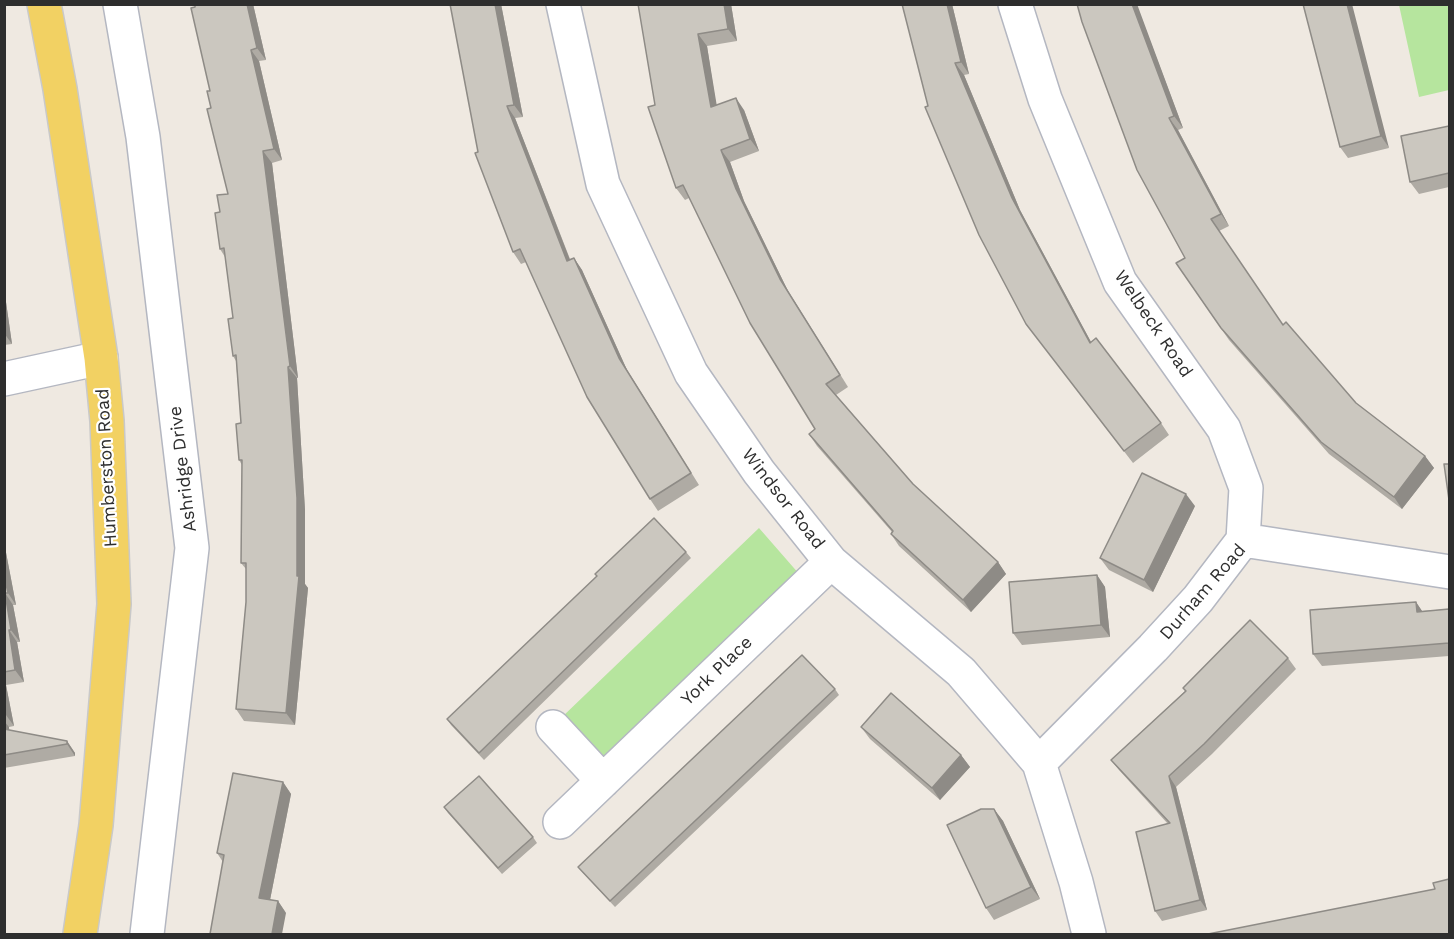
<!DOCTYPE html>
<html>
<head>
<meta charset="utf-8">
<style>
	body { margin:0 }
	#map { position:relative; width:1454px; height:939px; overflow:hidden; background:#efe9e1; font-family:"Work Sans",sans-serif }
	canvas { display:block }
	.frame { position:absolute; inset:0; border:6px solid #2e2e2e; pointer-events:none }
</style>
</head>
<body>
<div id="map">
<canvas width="1454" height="939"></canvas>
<div class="frame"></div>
</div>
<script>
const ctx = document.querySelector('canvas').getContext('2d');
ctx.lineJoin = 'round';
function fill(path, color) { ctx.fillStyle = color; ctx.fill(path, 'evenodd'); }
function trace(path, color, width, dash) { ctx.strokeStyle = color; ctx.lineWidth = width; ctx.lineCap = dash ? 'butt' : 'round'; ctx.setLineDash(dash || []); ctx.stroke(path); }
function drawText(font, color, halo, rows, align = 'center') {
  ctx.font = font + ' "Work Sans",sans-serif'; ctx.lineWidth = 4.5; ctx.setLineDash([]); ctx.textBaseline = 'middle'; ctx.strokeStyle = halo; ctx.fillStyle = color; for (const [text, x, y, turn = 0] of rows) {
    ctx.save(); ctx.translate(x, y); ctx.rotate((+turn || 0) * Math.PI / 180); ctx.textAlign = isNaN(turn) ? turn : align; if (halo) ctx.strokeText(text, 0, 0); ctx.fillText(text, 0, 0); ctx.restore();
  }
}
fill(new Path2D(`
	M1399,5H1449V90L1419,97Z
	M759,528L800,575L605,764L561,718Z`), '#b6e59e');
const minor = new Path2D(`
	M120,4L143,137L192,548L147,934
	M563,4L603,184L691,373L759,472L831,562L961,672L1039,763L1076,882L1089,934
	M1015,4L1045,99L1120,282L1224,429L1246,488L1243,540
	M4,379L101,358
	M553,727L603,781
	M1039,763L1153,648L1198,599L1243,540L1450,572
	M560,822L831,562`);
const major = new Path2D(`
	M44,4L60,89L101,358L107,421L114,604L96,825L80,934`);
trace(minor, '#b4b7c1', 36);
trace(major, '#c9c9c9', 36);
trace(minor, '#fff', 33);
trace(major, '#f2d163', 33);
fill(new Path2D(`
	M253,4L266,60L259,61L282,160L272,163L298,378H297L305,510V584L308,588L295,725L244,721L236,709L246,602V569L241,563L242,465L239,460L241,423L236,361L233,356V318L225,257L220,249V212L228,194L211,108L210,91Z
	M450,4H501L523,117L515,118L570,259L574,258L582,270L627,370L699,485L658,511L650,499L526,262L521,264L513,252L478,152Z
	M638,4H731L737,41L707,46L716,105L744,110L759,151L730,162L744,201L788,291L848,387L836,395L913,484L998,562L1006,574L971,612L899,546L891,534L892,532L817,446L809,434L815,429L689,198L685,200L676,188L655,105Z
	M902,4H952L969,74L964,75L1020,210L1091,342L1161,423L1169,435L1133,463L1026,324L928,106Z
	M1303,4L1389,148L1348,158L1340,147Z
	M1140,14L1183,128L1178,130L1229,226L1219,231L1283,325L1356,403L1425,456L1434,468L1402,509L1329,454L1229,340L1176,263L1185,258Z
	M1449,126V187L1419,194L1410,182Z
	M4,288L12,344L4,345Z
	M1195,506L1153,592L1109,570L1100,558Z
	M4,542L16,605H13L20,642H17L24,682L6,685L14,726L9,727V730L67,741L75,753V756L4,768Z
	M686,552L691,558L484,760L451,725L447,719Z
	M1097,575L1105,587L1110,637L1022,645L1013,633Z
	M1416,602L1422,611L1449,609V656L1322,666L1313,654Z
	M1288,658L1296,669L1212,754L1176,787L1207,910L1162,921L1155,911L1168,824L1119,770L1111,760L1185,691L1183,688Z
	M835,689L839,695L615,907L583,873L578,867Z
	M861,727L961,755L970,767L940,800L870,739Z
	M283,782L291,794L270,900L278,901L286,913L223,862L217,853Z
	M444,807L533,837L537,843L502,874L448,813Z
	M994,809L1003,821L1040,899L994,920L986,908Z`), '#afaba4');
fill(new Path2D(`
	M247,4H253L266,60L257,48Z
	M495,4H501L523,117L514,105Z
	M724,4H731L737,41L728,29Z
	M947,4H952L969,74L961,62Z
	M1132,4H1137L1183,128L1174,116Z
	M1347,4H1352L1389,148L1381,136Z
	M698,34L707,46L719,119L711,107Z
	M251,50L259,61L282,160L274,149Z
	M955,63L964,75L1020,210L1098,355L1090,343L1012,198Z
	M736,98L744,110L759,151L750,139Z
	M507,106L515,118L575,273L567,261Z
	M1169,118L1178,130L1229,226L1221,214Z
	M721,150L730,162L744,201L788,291L848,387L780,279L736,189Z
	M263,151L272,163L298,378L290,366Z
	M574,258L582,270L627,370L699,485L619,358Z
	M4,288L12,344L4,333Z
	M288,367L297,378L305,510V584L308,588L295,725L286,713L297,576Z
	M1425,456L1434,468L1402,509L1394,497Z
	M1186,494L1195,506L1153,592L1144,580Z
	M4,542L16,605L8,593L4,575Z
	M998,562L1006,574L971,612L963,600Z
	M1097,575L1105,587L1110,637L1101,625Z
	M5,593L13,605L20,642L11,630Z
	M1416,602L1424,614L1417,612Z
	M9,630L17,642L24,682L15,670Z
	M4,682L6,685L14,726L6,715L4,709Z
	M4,721L9,727L10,740L4,733Z
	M67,741L75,753V756L67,744Z
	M961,755L970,767L940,800L932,788Z
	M1169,776L1176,787L1207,910L1200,900Z
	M283,782L291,794L268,910L259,898Z
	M994,809L1003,821L1040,899L1031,887Z
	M278,901L286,913L282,934H272Z`), '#8e8b86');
const building = new Path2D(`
	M195,4H247L257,48L251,50L274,149L263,151L290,366L288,367L297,498V576H299L286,713L236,709L246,602V563H241L242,460H239L236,424L241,423L236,355L233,356L228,319L233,318L224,248L220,249L215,213L220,212L217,195L228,194L207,109L211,108L207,91H210L191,8L195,7Z
	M450,4H495L514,105L507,106L567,261L574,258L619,358L691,473L650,499L587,397L520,249L513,252L475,153L478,152Z
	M638,4H724L728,29L698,34L711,107L736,98L750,139L721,150L736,189L780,279L840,375L826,384L913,484L998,562L963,600L891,534L893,531L809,434L815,429L750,323L683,185L676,188L648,107L655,105Z
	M902,4H947L961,62L955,63L1012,198L1090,343L1096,338L1161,423L1124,451L1026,324L979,235L925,107L928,106Z
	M1077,4H1132L1174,116L1169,118L1221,214L1211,219L1283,325L1286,322L1356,403L1425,456L1394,497L1321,442L1221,328L1176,263L1185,258L1137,170L1082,22Z
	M1303,4H1347L1381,136L1340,147Z
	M1449,126V173L1410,182L1401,136Z
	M1444,464H1449V500Z
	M1142,473L1186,494L1144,580L1100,558Z
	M654,518L686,552L479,753L447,719L597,576L595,574Z
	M4,575L8,593H5L11,630H9L15,670L4,672Z
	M1097,575L1101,625L1013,633L1009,582Z
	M1416,602L1417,612L1449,609V643L1313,654L1310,610Z
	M1250,620L1288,658L1204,744L1169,776L1200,900L1155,911L1136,832L1170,823L1111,760L1186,691L1183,688Z
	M802,655L835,689L610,901L578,867Z
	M891,693L961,755L932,788L861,727Z
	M4,729L67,741V744L4,755Z
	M233,773L283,782L259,898L278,901L272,934H210L224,855L217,853Z
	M479,776L533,837L498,868L444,807Z
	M981,809H994L1031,887L986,908L947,825Z
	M1449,879V934H1208L1435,889L1433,883Z`);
fill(building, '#cbc7bf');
trace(building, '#8e8b86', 1.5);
drawText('18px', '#2e2e2e', '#fff', [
	["Welbeck Road",1153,324,56],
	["Humberston Road",107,468,-93],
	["Ashridge Drive",183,469,-97],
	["Windsor Road",783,499,52],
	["Durham Road",1203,592,-49],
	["York Place",717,671,-44]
]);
</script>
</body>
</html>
